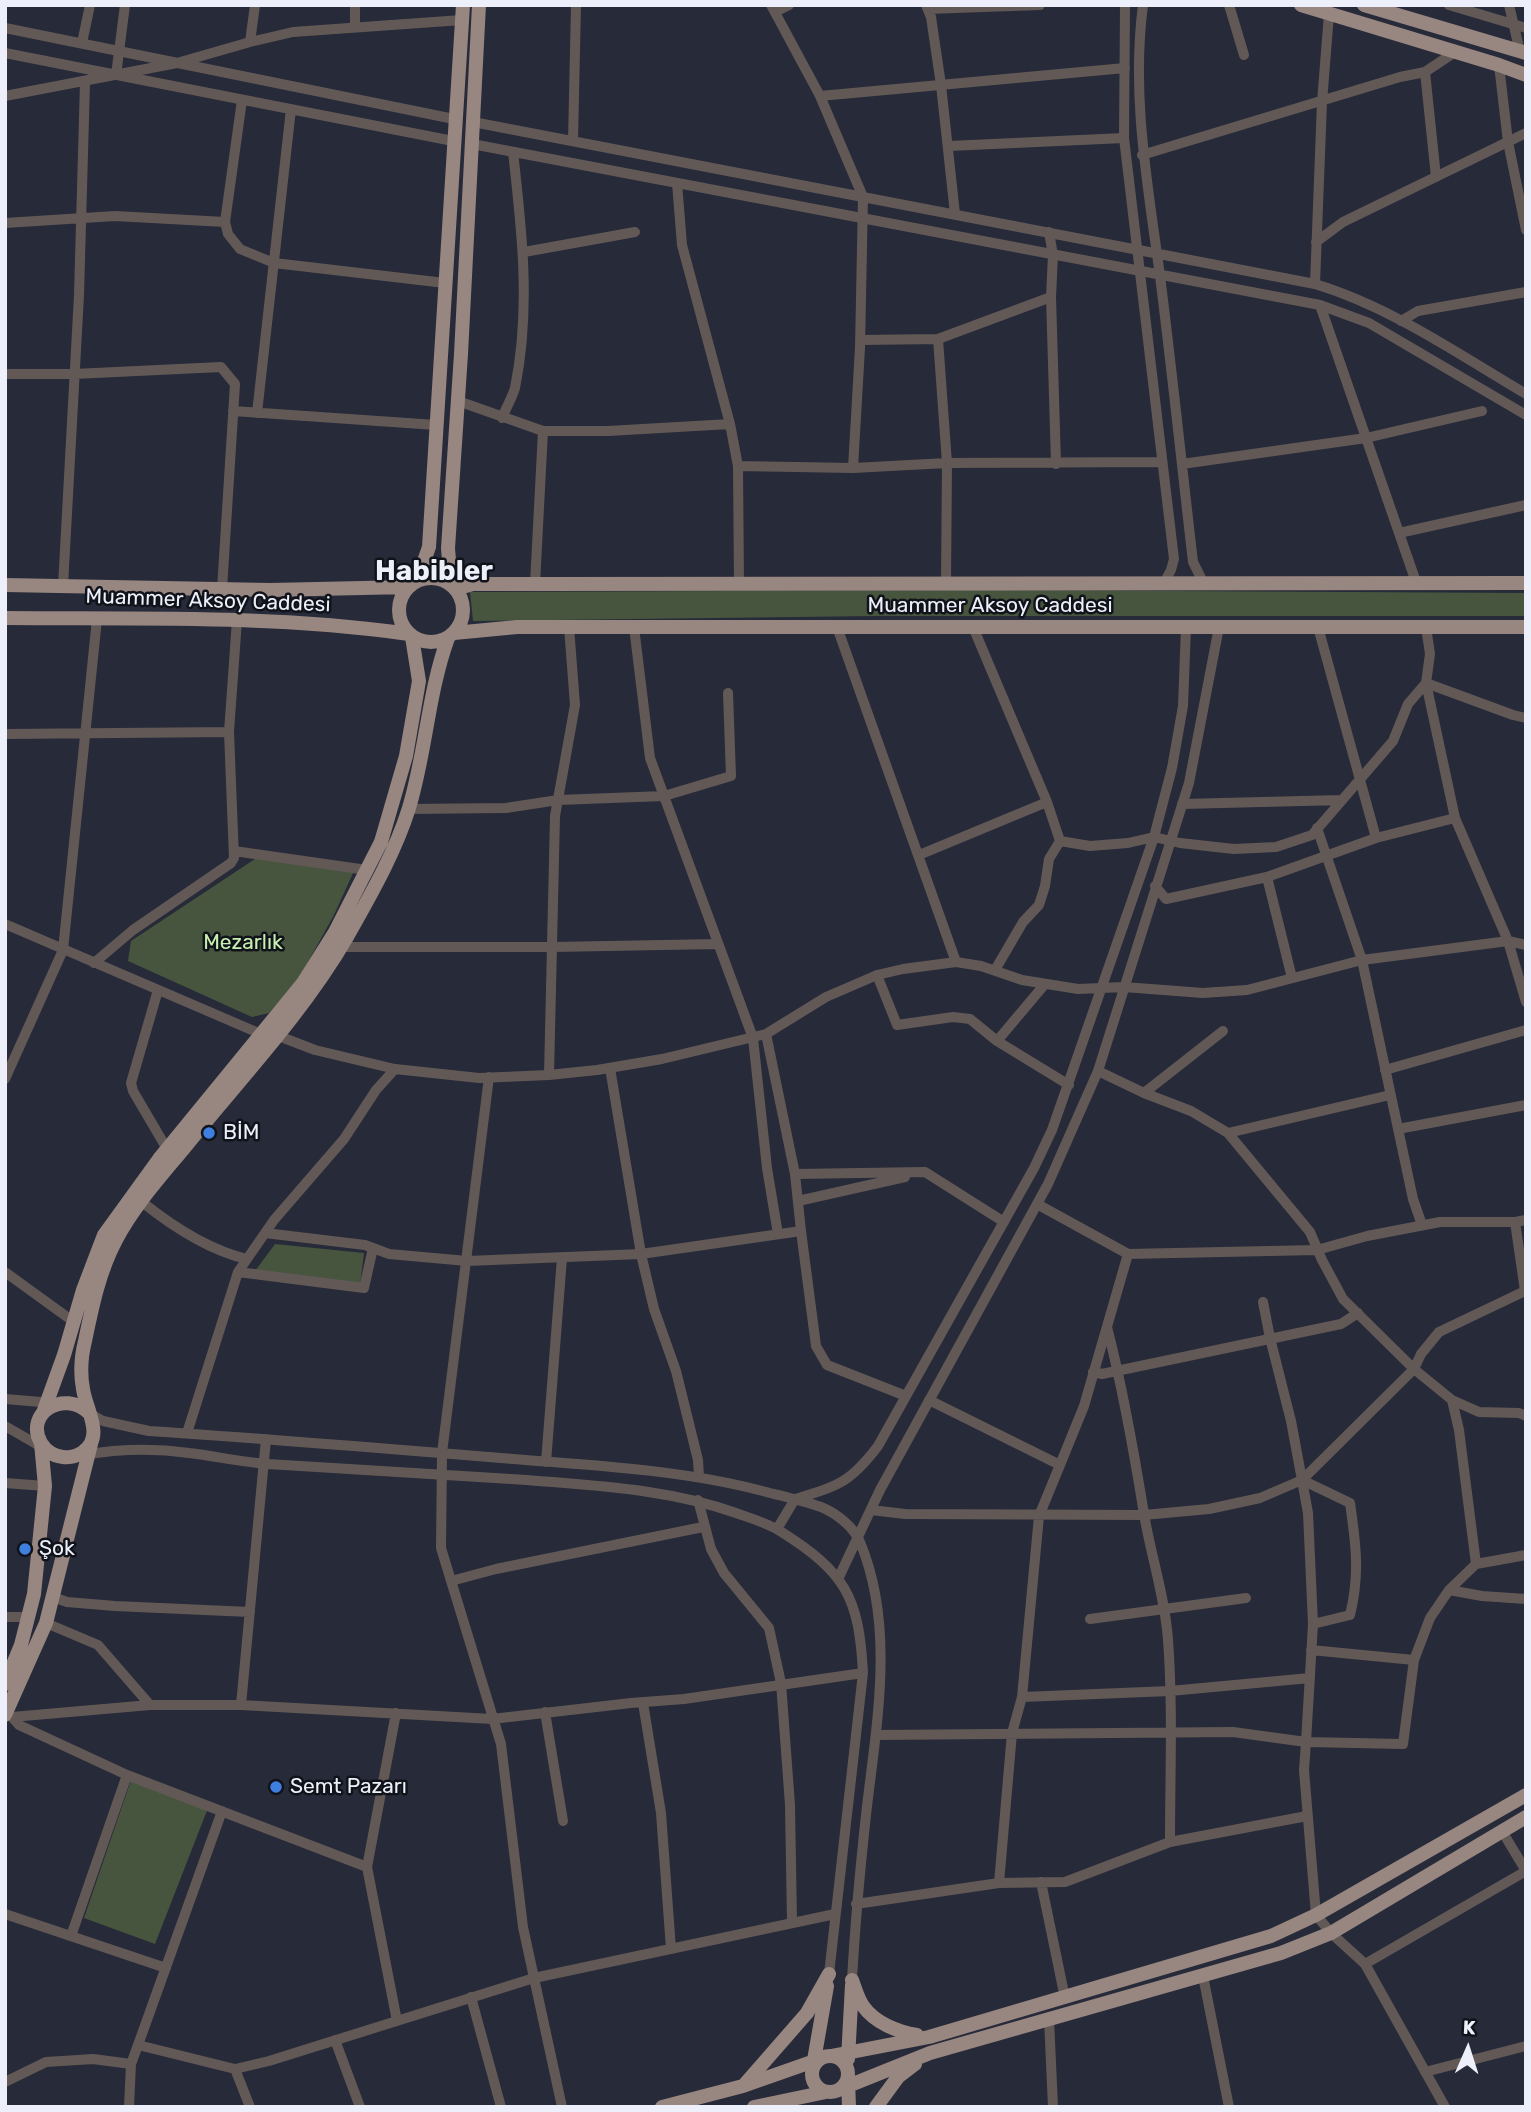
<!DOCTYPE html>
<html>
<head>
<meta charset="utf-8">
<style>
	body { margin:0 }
	#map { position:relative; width:1531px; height:2112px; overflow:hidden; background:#272a39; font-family:Rubik,sans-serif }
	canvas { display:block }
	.frame { position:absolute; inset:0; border:7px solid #edeffa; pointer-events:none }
	.north { position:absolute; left:1433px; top:2014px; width:70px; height:70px; -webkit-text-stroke:5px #11131a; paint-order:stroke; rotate:3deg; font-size:19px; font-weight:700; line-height:28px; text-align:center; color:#edeffa }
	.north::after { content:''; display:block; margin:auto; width:24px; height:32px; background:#edeffa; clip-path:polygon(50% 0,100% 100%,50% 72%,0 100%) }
</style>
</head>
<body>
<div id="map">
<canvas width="1531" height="2112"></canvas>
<div class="frame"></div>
<div class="north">K</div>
</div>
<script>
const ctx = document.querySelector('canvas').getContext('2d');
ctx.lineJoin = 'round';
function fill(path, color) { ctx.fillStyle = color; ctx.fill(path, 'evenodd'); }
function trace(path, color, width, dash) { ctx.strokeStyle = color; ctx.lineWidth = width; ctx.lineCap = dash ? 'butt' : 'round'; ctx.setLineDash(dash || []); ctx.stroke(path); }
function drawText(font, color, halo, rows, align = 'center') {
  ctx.font = font + ' Rubik,sans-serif'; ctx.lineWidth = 5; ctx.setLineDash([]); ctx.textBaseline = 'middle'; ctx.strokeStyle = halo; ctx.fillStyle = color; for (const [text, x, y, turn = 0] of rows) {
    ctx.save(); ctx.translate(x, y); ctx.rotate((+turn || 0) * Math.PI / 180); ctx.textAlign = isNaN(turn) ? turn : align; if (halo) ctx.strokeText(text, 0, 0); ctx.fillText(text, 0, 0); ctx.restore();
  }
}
fill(new Path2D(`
	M999,590L1526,593V616H876L473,621L470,592Z
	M258,857L354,871L334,915L298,980L269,1013L252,1017L128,961L131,941Z
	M275,1244L364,1253L360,1285L255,1271Z
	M131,1780L208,1808L155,1944L84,1918Z`), '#47553e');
trace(new Path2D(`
	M771,5L820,96L863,197L860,348L853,468
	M926,5L931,17L941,85L955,214
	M1125,5L1124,138L1174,559L1171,570L1164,583
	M1143,5C1131,96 1148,186 1160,276C1172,371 1182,467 1193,562L1203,582
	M1229,5L1244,55
	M1449,5L1526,28
	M1509,5L1520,52
	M928,9L1040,5
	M775,12L789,5
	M355,27V5
	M5,28L454,119
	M250,42L255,5
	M82,43L90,5
	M5,53L453,141
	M1499,65L1508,142L1526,230
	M1425,72L1436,177
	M116,75L125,5
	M5,96L177,63L250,42L293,32L462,20
	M820,96L1125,68
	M242,100L225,222L228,234L240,249L274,263L445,283
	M473,122L1315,284C1391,307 1458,354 1526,394
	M573,141L576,5
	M472,144L1320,305L1369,323L1526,415
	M949,146L1124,138
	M1142,155L1400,77L1425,72L1455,52
	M677,183L682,245L730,424L738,466L739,583
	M5,223L115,216L225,222
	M1049,232L1053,255L1051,297L1056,464
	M1316,242L1343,222L1526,133
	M524,252L635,232
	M1315,284L1322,102L1329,14
	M1320,305L1416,582
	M1401,321L1418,311L1526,292
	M938,339L947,463L946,583
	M860,340L938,339L1051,297
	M5,374H74L221,367L235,384L222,589
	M458,401L543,431H608L730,424
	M233,411L436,425
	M257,413L291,109
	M502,418C506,408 512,398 515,388C531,309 522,231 513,152
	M1182,464L1366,438L1482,411
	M738,466L853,468L947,463L1162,462
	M1399,533L1526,505
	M535,584L543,431
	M63,586L79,295L85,82
	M634,627L650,758L753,1038L767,1168L778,1234
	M837,627L956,962
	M973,627L1047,802L1060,841L1090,846L1128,843L1154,837L1180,843L1234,849L1276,847L1312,835L1393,741L1408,704L1426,683L1430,654L1426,627
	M1318,627L1376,838L1455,818
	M1526,718L1513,715L1426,683L1455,818L1508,941L1526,1002
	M5,734L229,732
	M1182,804L1342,800
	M409,809L506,808L558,800L664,796L731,776L728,693
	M1317,828L1362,960L1413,1199L1422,1225
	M234,851L367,870
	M919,855L1047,802
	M1267,877L1292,978
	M1155,886L1166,899L1267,877L1376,838
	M5,924L261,1034
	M341,947H552L718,944
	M94,963L133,930L231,863L234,858L229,732L237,620
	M995,970L1023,922L1039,905L1045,886L1049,859L1060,841
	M877,975L897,1025L953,1017L970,1019L997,1041L1069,1085
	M158,990L131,1083L133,1091L167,1149
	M766,1034L795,1174L801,1231
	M276,1035L315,1050L395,1069L479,1078L549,1075L597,1070L662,1059L766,1034L826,997L877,975L903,969L956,962L981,966L1022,980L1078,989L1124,987L1203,993L1247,990L1362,960L1508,941L1526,945
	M997,1041L1045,984
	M610,1068L641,1254L654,1309L676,1371L698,1460L699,1477
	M1385,1070L1526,1030
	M1098,1071L1144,1093L1191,1111L1228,1133L1310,1232L1322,1260L1343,1299L1414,1369L1452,1400L1479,1412L1519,1413L1526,1416
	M549,1075L555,816L575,705L569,627
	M489,1077L442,1453L441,1548L501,1744L523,1927L562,2107
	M5,1079L63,950L97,619
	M1144,1093L1223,1031
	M1398,1129L1526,1105
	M1228,1133L1390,1095
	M795,1174L925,1172L1004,1222
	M798,1201L905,1177
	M142,1202C172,1226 208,1250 247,1259
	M1037,1204L1128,1254L1317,1250L1367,1236L1440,1222H1515L1526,1220
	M265,1233L365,1245L389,1254L467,1261L641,1254L801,1231L816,1346L827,1365L906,1396
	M5,1272L74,1322
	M238,1272L364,1288L373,1248
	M1107,1327C1123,1389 1134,1452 1144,1514C1151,1556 1165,1597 1168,1640C1173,1706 1170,1775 1170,1842
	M1093,1372L1102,1374L1341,1324L1358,1313
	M5,1399L53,1403
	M929,1400L1060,1465L1039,1516L1022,1697L1012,1733L999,1883
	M1452,1400L1459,1430L1476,1564
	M89,1413L103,1421L149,1431C270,1439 392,1449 513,1459C599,1466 687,1470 770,1493C787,1497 805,1501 821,1507C836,1513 854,1527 860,1542C896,1628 876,1726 866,1815C860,1870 855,1925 852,1980
	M5,1426L45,1449
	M187,1433L238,1272L274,1220L344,1139L376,1090L395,1069
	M83,1455C117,1449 155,1448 189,1453C215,1456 241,1462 268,1464C354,1470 441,1474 527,1480C598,1486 668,1489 736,1513C750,1518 767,1523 780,1531C845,1572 859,1596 863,1673L829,1974
	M546,1462L562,1258
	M1060,1465L1084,1406L1128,1254
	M1302,1480L1308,1513L1313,1624L1306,1742L1403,1744L1414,1660L1430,1618L1449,1590L1476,1564L1526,1555
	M1302,1480L1414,1369L1421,1354L1439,1332L1525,1291L1515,1222
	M1302,1480L1350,1503C1356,1544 1360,1575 1350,1615L1313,1624
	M5,1483L45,1486
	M698,1500L711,1549L724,1573L769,1628L781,1683L790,1805L792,1922
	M871,1510L905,1514L1144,1515L1209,1509L1260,1498L1302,1480L1291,1421L1270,1338L1263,1302
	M777,1529L795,1499C838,1486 850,1483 878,1446L1034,1168L1052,1130L1154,837L1172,768L1183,706L1186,627
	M839,1577L880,1490L1048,1184L1098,1071L1189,783L1219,627
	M451,1581L496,1569L703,1527
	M1449,1590L1482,1596L1526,1599
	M53,1597L67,1602L115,1606L250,1612
	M5,1617H28
	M1090,1619L1246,1598
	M46,1623L98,1645L150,1705
	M1311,1650L1414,1660
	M1022,1697L1170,1691L1310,1678
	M643,1703L661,1813L671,1949
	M241,1705L266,1439
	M545,1712L563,1821
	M396,1713L367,1867L397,2021
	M5,1715L12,1717L150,1705H241L492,1719L631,1703L684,1699L863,1673
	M12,1717L19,1725L127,1775L367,1867
	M876,1735L1233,1732L1306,1742L1304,1770L1316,1915L1331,1933L1365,1964L1445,2107
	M1502,1831L1526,1871
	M1041,1882L1065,1998
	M856,1904L999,1883L1065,1882L1170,1842L1307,1816
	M5,1914L166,1968
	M71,1936L127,1775
	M1365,1964L1526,1871
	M1203,1976L1229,2107
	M471,1997L501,2107
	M1049,2019L1053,2107
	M335,2040L360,2107
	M138,2045L222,1811
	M235,2069L250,2107
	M1425,2072L1526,2046
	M5,2082L46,2062L93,2059L131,2064
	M129,2107L131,2064L138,2045L235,2069L269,2061L534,1978L835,1914`), '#625956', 10);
trace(new Path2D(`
	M1301,5L1499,65L1526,75
	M1364,5L1526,53
	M399 610a32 32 0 1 1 64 0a32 32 0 1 1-64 0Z
	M417,581L429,547L463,5
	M5,585L270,590L409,587
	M451,585L448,548L461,354L479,5
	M455,589L473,584H535L1526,583
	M5,618C140,619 275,615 409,634
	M454,633L517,627H1526
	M43,1413L64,1355L83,1290L104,1235L159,1159L303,983L335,932L381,842L406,756L419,681L412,637
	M89,1413C64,1389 24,1413 41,1443C46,1451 54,1456 63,1457C70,1458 77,1456 83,1452C105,1436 86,1410 83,1389C80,1373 81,1357 85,1341C92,1307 99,1272 116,1240C133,1207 161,1176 185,1147C240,1079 303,1013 347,937C370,896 395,853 409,808C426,752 428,693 448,638
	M5,1684L21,1645L34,1594L45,1486L41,1443
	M5,1715L46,1623L91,1444
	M852,1980C855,1988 858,1999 863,2006C875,2023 898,2032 917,2035
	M831,2056L929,2037L1271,1936L1316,1915L1526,1795
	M812 2074a18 18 0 1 1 36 0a18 18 0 1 1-36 0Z
	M848,2059L852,1985
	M813,2066L827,1986
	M848,2080L849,2107
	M745,2084L807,2013L829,1974
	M838,2090L930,2053L1281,1953L1331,1933L1526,1817
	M662,2107L743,2086L820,2059
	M754,2107L826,2092
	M876,2107L898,2077L915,2064`), '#988680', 14);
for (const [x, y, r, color] of [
	[209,1133,7,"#3f7fe0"],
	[25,1549,7,"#3f7fe0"],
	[276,1787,7,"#3f7fe0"]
]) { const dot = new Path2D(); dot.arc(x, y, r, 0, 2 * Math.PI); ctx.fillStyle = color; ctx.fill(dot); trace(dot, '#11131a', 2.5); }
drawText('21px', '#edeffa', '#11131a', [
	["Muammer Aksoy Caddesi",208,601,2],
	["Muammer Aksoy Caddesi",990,606]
]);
drawText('21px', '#c7efaf', '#11131a', [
	["Mezarlık",243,943]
]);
drawText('21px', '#edeffa', '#11131a', [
	["BİM",223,1133],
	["Şok",39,1549],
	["Semt Pazarı",290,1787]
], 'left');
drawText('bold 28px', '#edeffa', '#11131a', [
	["Habibler",434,572]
]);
</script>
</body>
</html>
